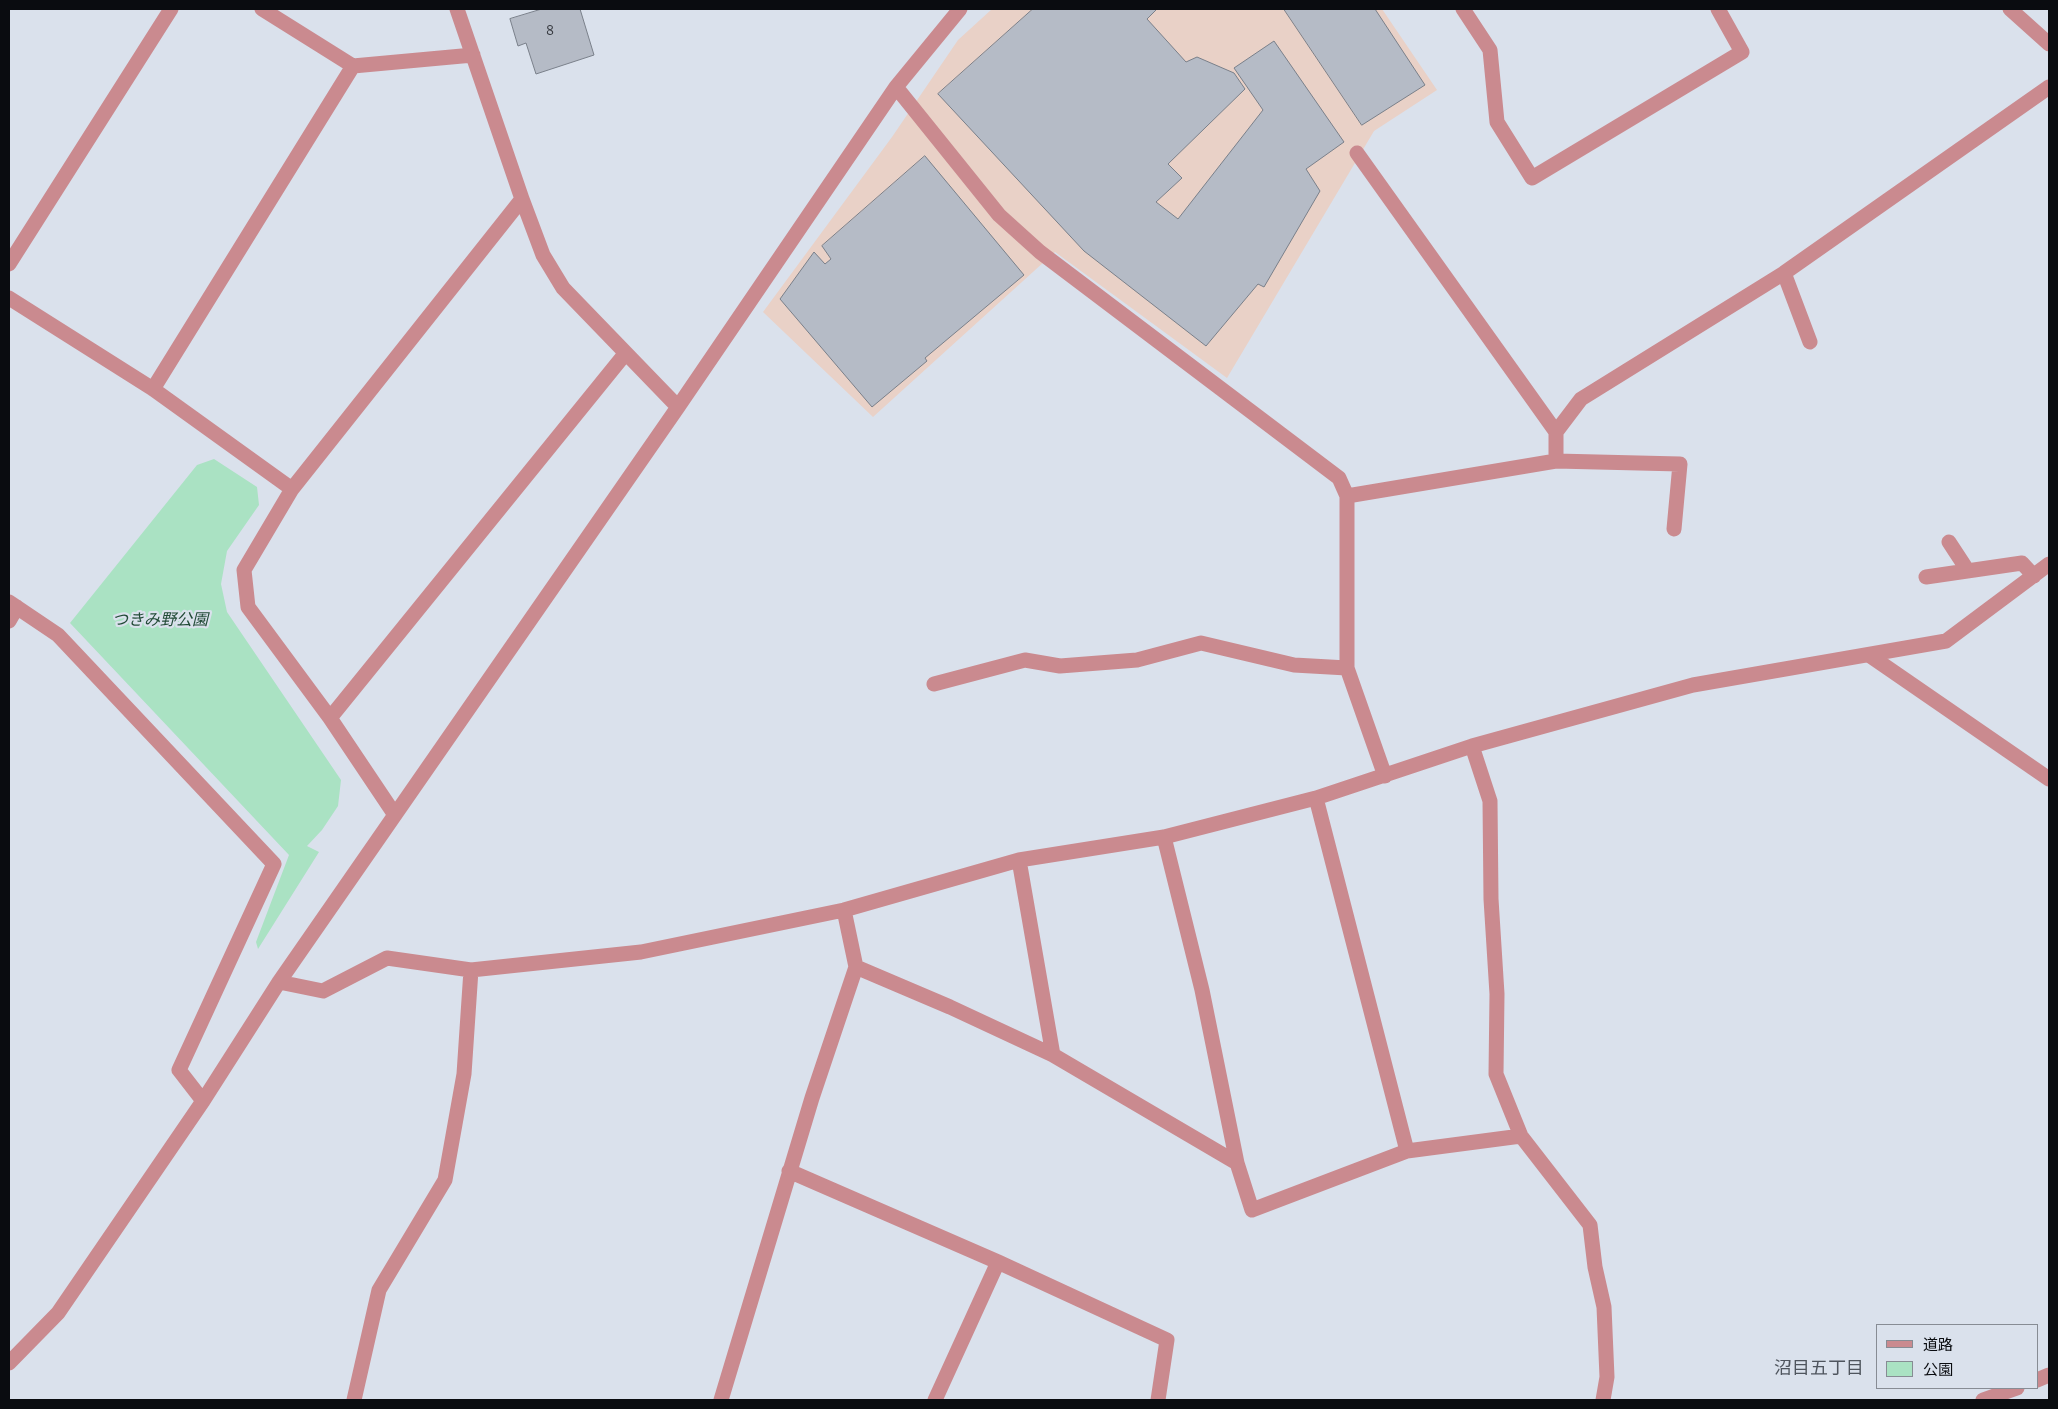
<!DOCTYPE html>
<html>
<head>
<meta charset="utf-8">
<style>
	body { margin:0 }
	#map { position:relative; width:2058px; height:1409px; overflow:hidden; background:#dae1ec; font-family:"Zilla Slab","Noto Sans JP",serif }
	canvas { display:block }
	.frame { position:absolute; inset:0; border:10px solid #0a0c10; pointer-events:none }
	.legend { position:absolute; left:1876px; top:1324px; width:162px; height:65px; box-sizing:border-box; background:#dae1ec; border:1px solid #878c94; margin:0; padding:6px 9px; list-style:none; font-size:15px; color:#0a0c10 }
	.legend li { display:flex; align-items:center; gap:10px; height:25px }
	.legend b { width:25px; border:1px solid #878c94 }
</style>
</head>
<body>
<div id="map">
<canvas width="2058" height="1409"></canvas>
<div class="frame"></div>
<ul class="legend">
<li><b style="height:6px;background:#ca8a8f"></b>道路</li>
<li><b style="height:14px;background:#aae2c3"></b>公園</li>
</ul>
</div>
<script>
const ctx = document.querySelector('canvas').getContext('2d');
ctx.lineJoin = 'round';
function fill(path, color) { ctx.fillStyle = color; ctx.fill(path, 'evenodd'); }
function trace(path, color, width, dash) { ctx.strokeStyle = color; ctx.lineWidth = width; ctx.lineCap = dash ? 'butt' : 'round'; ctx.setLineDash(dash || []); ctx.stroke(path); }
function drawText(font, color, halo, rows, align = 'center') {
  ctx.font = font + ' "Zilla Slab","Noto Sans JP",serif'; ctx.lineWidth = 4.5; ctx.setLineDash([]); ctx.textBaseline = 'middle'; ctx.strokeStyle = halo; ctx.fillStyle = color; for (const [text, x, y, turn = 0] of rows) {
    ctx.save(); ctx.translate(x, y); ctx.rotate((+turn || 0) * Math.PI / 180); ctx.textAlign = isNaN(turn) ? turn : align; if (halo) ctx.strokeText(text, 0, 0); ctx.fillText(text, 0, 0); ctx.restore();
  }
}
fill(new Path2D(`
	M992,9H1382L1437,90L1374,131L1227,378L1055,252L873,417L763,312L892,137L958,40Z`), '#e9d1c7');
fill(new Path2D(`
	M214,459L257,487L259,505L227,551L221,584L227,612L341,780L338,806L322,830L307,846L319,852L258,949L256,942L289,855L70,623L197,465Z`), '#aae2c3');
const building = new Path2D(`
	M542,9H580L594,55L536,74L526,43L518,46L510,19Z
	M1033,9H1157L1147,19L1186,62L1197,57L1234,73L1245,89L1168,164L1182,178L1156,202L1178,219L1263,110L1234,68L1274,41L1344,142L1306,169L1320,191L1264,287L1258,284L1206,346L1084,251L938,94Z
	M1284,9H1375L1425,85L1362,125Z
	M925,156L1024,275L925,358L927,361L872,407L780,299L814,252L825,264L831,259L822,246Z`);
fill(building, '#b5bbc6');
trace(building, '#7a808a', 1);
trace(new Path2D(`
	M262,9L353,66L473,55
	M1463,9L1490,50L1497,122L1532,178L1742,52L1718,9
	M2010,9L2049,44
	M896,87L999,215L1040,252L1339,478L1347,496V668L1385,776
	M1357,153L1556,432V461
	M522,199L543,255L563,288L678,407
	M9,264L171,9
	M1784,273L1810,342
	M9,298L153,389L292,489
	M153,389L353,66
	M1556,432L1581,399L1784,273L2049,87
	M1347,496L1556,461L1680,464L1674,529
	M1949,542L1968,571
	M1926,577L2022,563L2034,576
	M9,602L58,635L274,864L179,1070L203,1101
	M9,621L17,607
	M1869,655L2049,779
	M934,684L1025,660L1060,666L1137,660L1201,643L1294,665L1347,668
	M330,718L625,354
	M1472,746L1693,685L1946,641L2049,564
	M1316,798L1407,1151
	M395,815L330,718L248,607L244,570L292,489L522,199L457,9
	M1164,837L1202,990L1237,1163
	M1019,860L1053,1055
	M856,967L950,1007L1053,1055L1237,1163L1252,1210L1407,1151L1521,1136
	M279,982L323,991L387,958L471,970L641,952L844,910L1019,860L1164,837L1316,798L1472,746L1490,801L1491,899L1497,994L1496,1074L1521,1136L1590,1225L1595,1267L1604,1307L1607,1377L1603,1400
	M789,1171L998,1262L1167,1340L1158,1400
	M9,1363L58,1313L203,1101L279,982L678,407L896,87L960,9
	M2037,1380L2049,1375
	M354,1400L379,1290L445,1180L464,1074L471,970
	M721,1400L812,1098L856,967L844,910
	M935,1400L998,1262
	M1983,1400L2017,1388`), '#ca8a8f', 15);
drawText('14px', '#35383e', null, [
	["8",550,31]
]);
drawText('italic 16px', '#224b37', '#dae1ec', [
	["つきみ野公園",160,620]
]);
drawText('18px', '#4f555e', '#dae1ec', [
	["沼目五丁目",1819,1369]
]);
</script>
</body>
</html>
